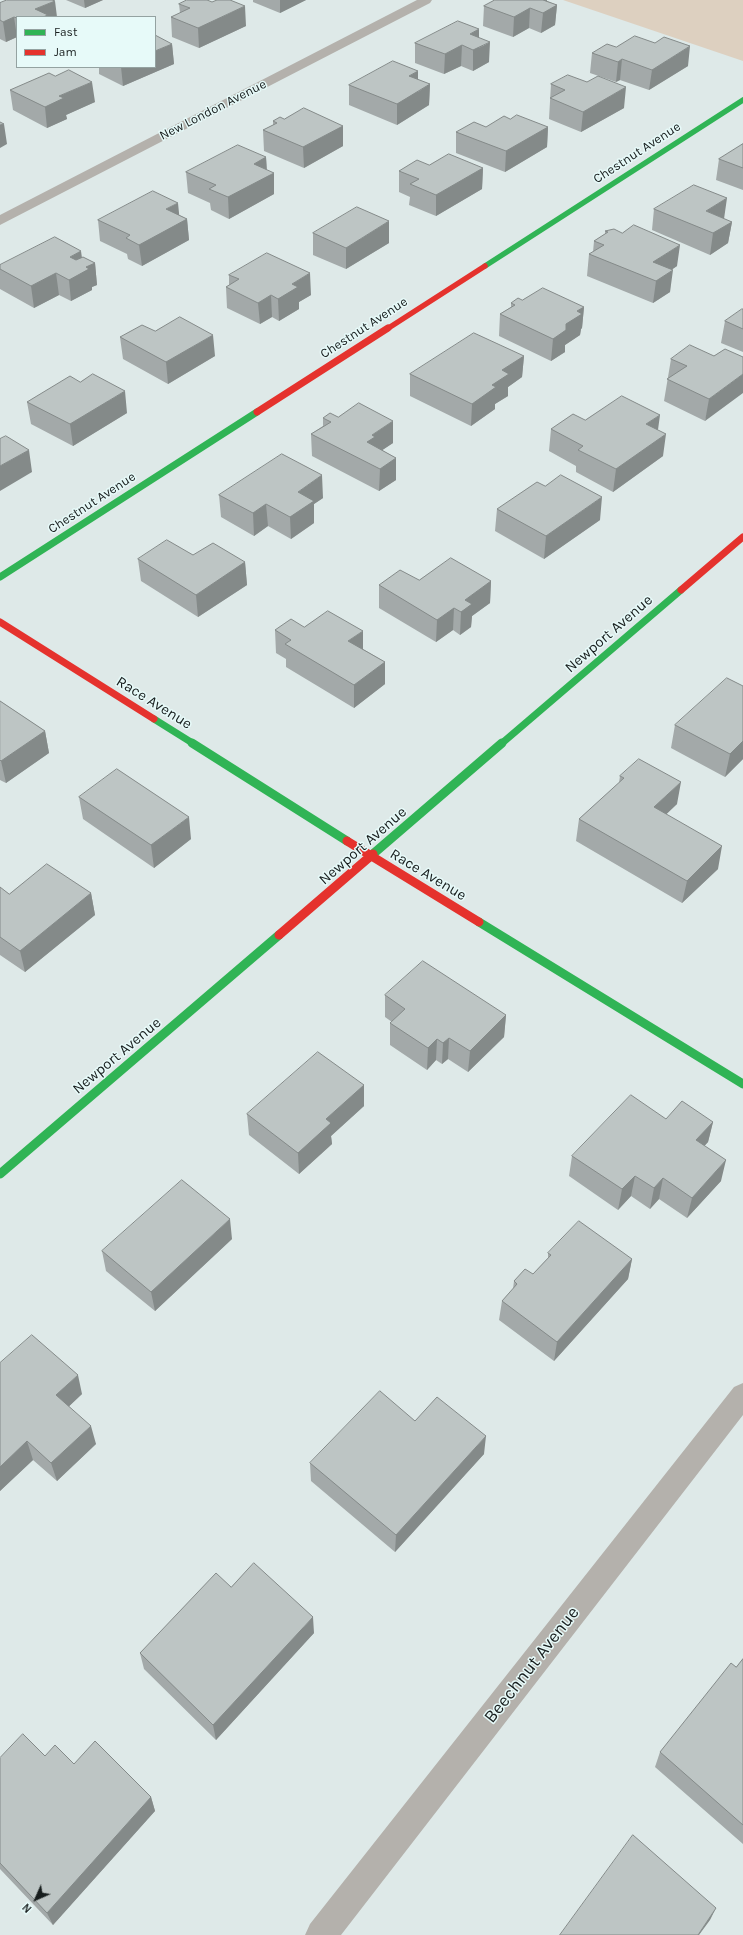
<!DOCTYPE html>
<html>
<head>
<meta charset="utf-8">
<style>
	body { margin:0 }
	#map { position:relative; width:743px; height:1935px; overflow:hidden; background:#dee9e8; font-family:Karla,sans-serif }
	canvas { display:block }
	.legend { position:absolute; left:16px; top:16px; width:140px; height:52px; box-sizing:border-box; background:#e7faf9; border:1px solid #94a2a1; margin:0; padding:5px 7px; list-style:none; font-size:12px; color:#181e1e }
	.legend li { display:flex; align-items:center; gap:8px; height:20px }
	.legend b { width:20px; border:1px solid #94a2a1 }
	.north { position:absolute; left:16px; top:1879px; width:40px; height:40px; -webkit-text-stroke:3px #e7faf9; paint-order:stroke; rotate:225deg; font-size:11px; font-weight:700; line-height:16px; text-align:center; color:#181e1e }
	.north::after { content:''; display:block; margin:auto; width:14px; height:18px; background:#181e1e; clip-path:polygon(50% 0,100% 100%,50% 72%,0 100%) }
</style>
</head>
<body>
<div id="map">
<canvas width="743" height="1935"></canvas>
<ul class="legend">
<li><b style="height:5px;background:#30b455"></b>Fast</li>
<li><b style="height:5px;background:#e5322d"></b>Jam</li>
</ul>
<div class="north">N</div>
</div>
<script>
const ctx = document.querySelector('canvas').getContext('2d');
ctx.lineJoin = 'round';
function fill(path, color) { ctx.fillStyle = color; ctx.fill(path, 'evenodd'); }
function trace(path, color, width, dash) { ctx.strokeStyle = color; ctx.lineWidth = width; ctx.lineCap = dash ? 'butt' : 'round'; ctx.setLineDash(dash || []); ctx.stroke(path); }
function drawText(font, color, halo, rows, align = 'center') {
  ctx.font = font + ' Karla,sans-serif'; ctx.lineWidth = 3; ctx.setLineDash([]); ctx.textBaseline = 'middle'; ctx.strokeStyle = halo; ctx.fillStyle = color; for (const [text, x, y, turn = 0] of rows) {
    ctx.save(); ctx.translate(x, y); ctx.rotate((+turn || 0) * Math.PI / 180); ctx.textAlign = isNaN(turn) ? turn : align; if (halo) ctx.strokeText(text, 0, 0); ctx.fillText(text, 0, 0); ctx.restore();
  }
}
fill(new Path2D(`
	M563,0H743V61Z`), '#ddd0c0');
fill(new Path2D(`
	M417,0H432L430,3L0,225V215Z
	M743,1383V1415L341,1935H305L310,1924L734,1387Z`), '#b4b1ac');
trace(new Path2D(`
	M485,266L743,100`), '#30b455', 5.5);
trace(new Path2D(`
	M0,577L257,412
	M154,719L194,744
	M501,744L681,590`), '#30b455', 7);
trace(new Path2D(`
	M192,743L347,841
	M373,854L502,743
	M479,922L743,1084
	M0,1174L279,935`), '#30b455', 9);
trace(new Path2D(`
	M387,329L485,266`), '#e5322d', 5.5);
trace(new Path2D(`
	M257,412L388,328
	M681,590L743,537
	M0,622L154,719`), '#e5322d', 7);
trace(new Path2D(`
	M347,841L479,922
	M279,935L373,854`), '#e5322d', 9);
fill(new Path2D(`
	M66,0H103L85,8Z
	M253,0H306L280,13L253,2Z
	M495,0H547V1L557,5L555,25L541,33L529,28L513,37L483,26L484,6Z
	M0,3L17,17V37L6,42L0,39Z
	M179,4L246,26L199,48L172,37L171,17L180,13Z
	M479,38L489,62L473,71L461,66L444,74L415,63V43Z
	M172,44L174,64L123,86L99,74V67H155Z
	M616,47L688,66L649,90L620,80L616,82L590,73L592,53Z
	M418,80L430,84L429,105L397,125L349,105V85Z
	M587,82L624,108L581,132L549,119L551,84Z
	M10,90L95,102L66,115L67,119L47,128L13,110Z
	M284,119L343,126V146L304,168L264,151L263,130L273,125V121Z
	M486,127H548L547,147L505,172L456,153V132Z
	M743,144V190L716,180L719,159Z
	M266,157L267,170L274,194L229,219L211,210L210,203L188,193L186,172Z
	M429,165L483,168L482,189L436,216L409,205L410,197L399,192V171Z
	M654,209L724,219L732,222L728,243L710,255L652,230Z
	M179,215L187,219L189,240L142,266L128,259L127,254L100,241L98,220Z
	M605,231L677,266L671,270L670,292L653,303L587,276L589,254L593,252L594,241L605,234Z
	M313,233L389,243L346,269L313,255Z
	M82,257L95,263L97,285L92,287V290L71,301L59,295L34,308L0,289V265Z
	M229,275L311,295L299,302V309L279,321L272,317L260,324L227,308L226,287L229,285Z
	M522,300L584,307L582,328L581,329L580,335L565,345V352L551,361L499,336L500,314L511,307V303Z
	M743,309V352L721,343L725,321Z
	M155,331L215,356L168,384L123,359L120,337Z
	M725,349L705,421L664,401L671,359L714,356Z
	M524,356L522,377L508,387V396L495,404V409L471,426L410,396V374Z
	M80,382L127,413L73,446L31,424L27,402Z
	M323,418L393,443L382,450L396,458V480L379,491L312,456L311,434L323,426Z
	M585,420L658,430L663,456L613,492L576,472V466L549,451L551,429Z
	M219,495L323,498L314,504V523L291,539L268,526L254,536L221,517Z
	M497,509L600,520L544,559L495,531Z
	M193,555L245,562L247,585L198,617L141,581L138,559Z
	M419,580L491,581L490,603L472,616L471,627L460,635L453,630L436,642L379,608V585Z
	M304,627L363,649L385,662V684L354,708L286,667V659L276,653L275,630Z
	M743,686V759L725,777L671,748L675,725Z
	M0,701L45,731L49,753L6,783L0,780Z
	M620,776L677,804L666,814L718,869L682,903L576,841L579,819L619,783Z
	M79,797L191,839L154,868L83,819Z
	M0,887L9,894L91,893L95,915L25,972L0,955Z
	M385,995L506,1015L504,1037L468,1072L448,1059L442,1064L436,1060L427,1070L390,1045V1023L392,1022L385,1017Z
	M364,1085V1106L331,1136L332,1144L299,1174L249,1135L247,1114Z
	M666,1119L713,1122L708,1142L704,1146L721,1181L687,1218L659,1199L650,1209L631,1196L618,1210L569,1176L572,1156Z
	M232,1239L155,1311L106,1271L102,1251Z
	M548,1253L632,1259L628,1279L554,1361L499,1320L502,1301L513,1289L514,1281L533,1274L548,1258Z
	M0,1363L82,1394L69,1406L96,1444L57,1481L33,1460L0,1491Z
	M415,1421L484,1454L395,1552L311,1481L310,1463Z
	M231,1587L314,1633L216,1740L144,1669L140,1653Z
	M743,1659V1844L655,1767L660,1752L736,1667Z
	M0,1758L74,1764L151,1797L155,1811L53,1925L0,1869Z`), '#a3a9a9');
fill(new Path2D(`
	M84,0H103L85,8Z
	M280,0H306L280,13Z
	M538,0H547L546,11L557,5L555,25L541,33L543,13Z
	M55,1L57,17H36L35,9Z
	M245,6L246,26L199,48L198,28Z
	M530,8L529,28L513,37L514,17Z
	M14,17L17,37L6,42L3,22Z
	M479,29V48L490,42L489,62L473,71V50L470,34Z
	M172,44L174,64L123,86L121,67H155V51Z
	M462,45L461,66L444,74L445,54Z
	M690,46L688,66L649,90L652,70Z
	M622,59L620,80L616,82L618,62Z
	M418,71V92L430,84L429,105L397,125V104L409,76Z
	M92,82L95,102L66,115L67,119L47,128L45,107L59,96Z
	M626,87L624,108L581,132L583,112Z
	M4,124L7,144L0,148V125Z
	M343,126V146L304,168L303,147Z
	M548,127L547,147L505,172L506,151Z
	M266,157L267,176L274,173V194L229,219L228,197L254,164Z
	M483,168L482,189L436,216V195Z
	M727,198L724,219L706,211Z
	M178,203L180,223L187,219L189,240L142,266L139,245L166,209Z
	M389,221V243L346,269V248Z
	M732,222L728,243L710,255L713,233Z
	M680,245L677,266L655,281L653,262Z
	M81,251L84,272L86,267L95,263L97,285L92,287V290L71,301L69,280L70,257Z
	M673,270L670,292L653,303L656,281Z
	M56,273L59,295L34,308L31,286Z
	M310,273L311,295L299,302V309L279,321L278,299L292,284Z
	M271,295L272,317L260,324L258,303Z
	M584,307L582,328L581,329L580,335L565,345V352L551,361L553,339L577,311Z
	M213,335L215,356L168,384L166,362Z
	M524,356L522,377L508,387V396L495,404V409L471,426L472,404L492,385L502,370Z
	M743,374V393L705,421L709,399Z
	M125,391L127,413L73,446L70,424Z
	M660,415L657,437L646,424Z
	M393,421V443L375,455L367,442L372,435Z
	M666,434L663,456L613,492L616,469Z
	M29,450L32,472L0,491V466Z
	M396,458V480L379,491L380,469Z
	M322,475L323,498L314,504V523L291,539L290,517L298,492Z
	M602,497L600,520L544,559L546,536Z
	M266,504L268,526L254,536L253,513Z
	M245,562L247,585L198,617L196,595Z
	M491,581L490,603L472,616L471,627L460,635L461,612L465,600Z
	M454,608L453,630L436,642L437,620Z
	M363,631V653L348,641Z
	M385,662V684L354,708V685Z
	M45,731L49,753L6,783L1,761Z
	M743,739V759L725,777L730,754Z
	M681,782L677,804L650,830L654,807Z
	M189,817L191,839L154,868L151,845Z
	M722,846L718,869L682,903L687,881Z
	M91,893L95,915L25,972L20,951Z
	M506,1015L504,1037L468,1072L470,1051Z
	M449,1038L448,1059L442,1064L443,1043Z
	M437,1039L436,1060L427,1070L428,1048Z
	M364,1085V1106L331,1136L332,1144L299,1174L298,1153L326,1119Z
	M713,1122L708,1142L691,1161L696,1140Z
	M726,1160L721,1181L687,1218L692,1198Z
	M635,1176L631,1196L618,1210L622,1189Z
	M663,1178L659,1199L650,1209L654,1188Z
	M230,1219L232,1239L155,1311L151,1292Z
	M632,1259L628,1279L554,1361L557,1342Z
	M78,1375L82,1394L62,1413L56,1395Z
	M91,1426L96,1444L57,1481L51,1463Z
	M486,1436L484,1454L395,1552L396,1535Z
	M27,1441L33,1460L0,1491V1467Z
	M313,1617L314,1633L216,1740L213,1725Z
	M151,1797L155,1811L53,1925L47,1913Z
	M716,1908L710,1920L699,1935H698Z`), '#848a89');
const building = new Path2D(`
	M7,0H52L55,1L35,9L48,15L43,17H17V18L14,17L3,22L0,20V3Z
	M187,0H207L212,2L217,0H230L245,6L198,28L171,17L190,8L179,4Z
	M495,0H543L557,5L543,13L530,8L514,17L484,6Z
	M458,21L479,29L470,34L490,42L473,50L462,45L445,54L415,43Z
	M155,35L172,44L155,51Z
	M635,36L655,43L664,37L690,46L652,70L622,59L618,62L592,53L607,44L616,47Z
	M393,61L418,71L409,76L430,84L397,104L349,85Z
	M69,70L92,82L59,96L64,98L45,107L10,90L49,73L55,76Z
	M568,75L587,82L598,76L626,87L583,112L550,98L565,90L551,84Z
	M304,108L343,126L303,147L263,130L277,123L273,121L280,117L284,119Z
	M517,115L548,127L506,151L456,132L474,122L486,127L504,116L510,119Z
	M0,122L4,124L0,125Z
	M743,144V168L719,159Z
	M238,145L266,157L254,164L274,173L228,197L209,189L216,185L186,172Z
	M449,154L483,168L436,195L410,184L419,179L399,171L417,160L429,165Z
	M694,185L727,198L706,211L732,222L713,233L654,209Z
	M153,191L178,203L166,209L187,219L139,245L126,238L130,235L98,220Z
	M357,207L389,221L346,248L313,233Z
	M634,225L680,245L653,262L673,270L656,281L589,254L604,245L594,241L608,232L605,231L614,229L622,233Z
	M55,237L81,251L70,257L76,260L83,257L95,263L86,267L89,269L69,280L56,273L31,286L0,269V265Z
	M267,253L310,273L292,284L298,287L278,299L271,295L258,303L226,287L239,279L229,275Z
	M543,288L584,307L577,311L582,314L566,324V330L553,339L500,314L515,305L511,303L518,298L522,300Z
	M742,309H743V329L725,321Z
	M180,317L213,335L166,362L120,337L142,325L155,331Z
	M474,333L524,356L502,370L509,374L492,385L496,387L472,404L410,374Z
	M690,345L714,356L725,349L743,357V374L709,399L667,379L687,366L671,359Z
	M93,374L125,391L70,424L27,402L70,376L80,382Z
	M622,396L660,415L646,424L666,434L616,469L578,450L583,446L551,429L573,414L585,420Z
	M359,403L393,421L372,435L375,437L367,442L396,458L380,469L311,434L331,422L323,418L330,413L338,417Z
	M6,436L29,450L0,466V439Z
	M282,454L322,475L298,492L314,501L290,517L266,504L253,513L219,495Z
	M561,475L602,497L546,536L497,509L537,482L545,486Z
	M167,540L193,555L213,543L245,562L196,595L138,559Z
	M451,558L491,581L465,600L472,604L461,612L454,608L437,620L379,585L400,570L419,580Z
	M328,611L363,631L348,641L385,662L354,685L285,644L291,640L275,630L291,619L304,627Z
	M727,678L743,686V741L730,754L675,725Z
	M0,701L45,731L1,761L0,760Z
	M639,759L681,782L654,807L722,846L687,881L579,819L624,778L620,776Z
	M117,769L189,817L151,845L79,797Z
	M47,864L91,893L20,951L0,937V887L9,894Z
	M423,961L506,1015L470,1051L449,1038L443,1043L437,1039L428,1048L390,1023L405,1009L385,995Z
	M318,1052L364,1085L326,1119L331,1123L298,1153L247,1114Z
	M631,1095L666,1119L682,1101L713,1122L696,1140L726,1160L692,1198L663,1178L654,1188L635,1176L622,1189L572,1156Z
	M182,1180L230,1219L151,1292L102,1251Z
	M579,1221L632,1259L557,1342L502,1301L517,1284L514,1281L525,1269L533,1274L551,1255L548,1253Z
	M32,1335L78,1375L56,1395L91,1426L51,1463L27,1441L0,1467V1363Z
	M380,1391L415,1421L437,1397L486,1436L396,1535L310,1463Z
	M254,1563L313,1617L213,1725L140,1653L216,1573L231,1587Z
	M743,1659V1825L660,1752L731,1663L736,1667Z
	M23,1734L45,1756L55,1745L74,1764L95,1741L151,1797L47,1913L0,1863V1758Z
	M633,1835L716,1908L698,1935H560Z`);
fill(building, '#bdc5c4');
trace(building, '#848a89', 1);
drawText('13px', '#181e1e', '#e7faf9', [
	["New London Avenue",213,110,-27],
	["Chestnut Avenue",637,153,-33],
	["Chestnut Avenue",364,328,-33],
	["Chestnut Avenue",92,503,-33]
]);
drawText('15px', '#181e1e', '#e7faf9', [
	["Newport Avenue",609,634,-41],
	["Race Avenue",154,703,32],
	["Newport Avenue",363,846,-41],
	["Race Avenue",428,875,31],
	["Newport Avenue",117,1056,-40]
]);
drawText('18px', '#181e1e', '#e7faf9', [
	["Beechnut Avenue",532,1665,-52]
]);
</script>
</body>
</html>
